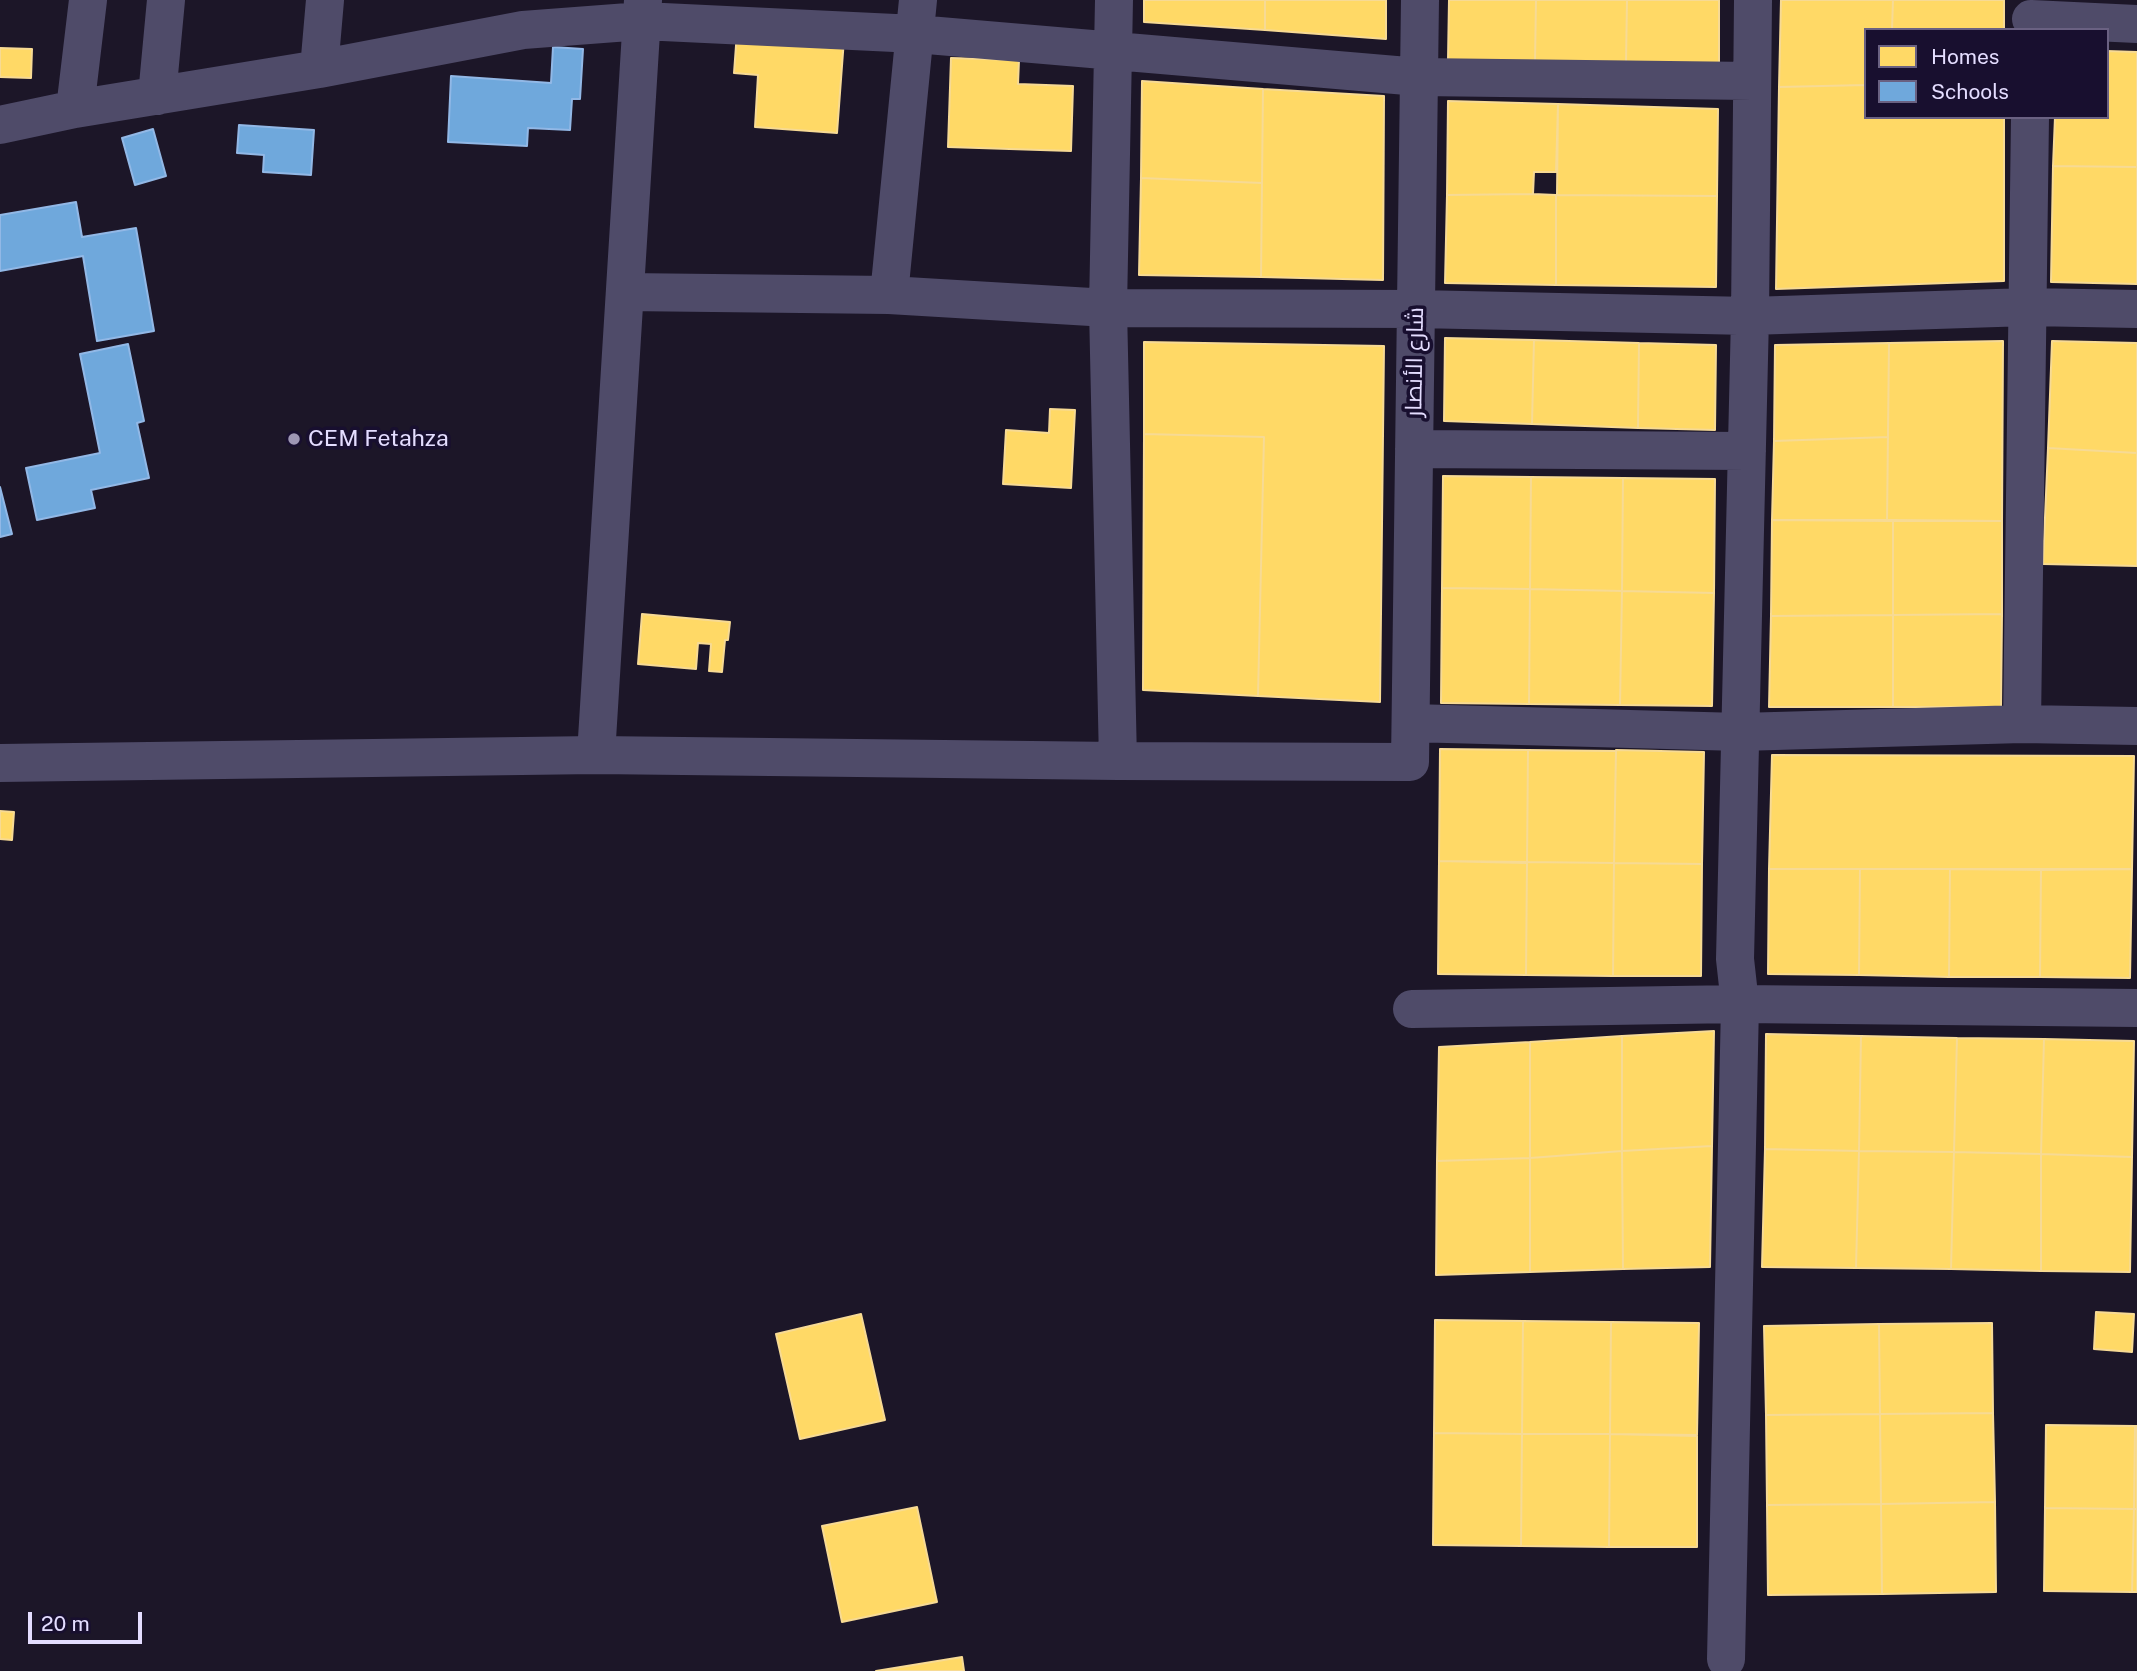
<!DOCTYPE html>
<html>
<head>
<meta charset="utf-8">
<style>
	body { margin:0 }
	#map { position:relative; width:2137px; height:1671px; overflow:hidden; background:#1c1628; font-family:"Public Sans",sans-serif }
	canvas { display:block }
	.legend { position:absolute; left:1864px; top:28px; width:245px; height:91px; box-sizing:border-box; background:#180f2f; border:2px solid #6a6182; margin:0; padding:9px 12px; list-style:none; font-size:21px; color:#e4ddff }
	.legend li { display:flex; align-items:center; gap:14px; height:35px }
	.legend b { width:35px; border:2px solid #6a6182 }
	.scale { position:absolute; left:28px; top:1612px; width:114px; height:32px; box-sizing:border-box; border:4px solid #e4ddff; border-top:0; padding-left:9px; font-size:21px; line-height:24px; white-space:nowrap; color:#e4ddff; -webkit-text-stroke:5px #180f2f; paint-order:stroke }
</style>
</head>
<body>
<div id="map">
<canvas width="2137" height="1671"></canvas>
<ul class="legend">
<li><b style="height:19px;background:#ffd966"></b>Homes</li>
<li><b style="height:19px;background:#6fa8dc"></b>Schools</li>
</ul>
<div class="scale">20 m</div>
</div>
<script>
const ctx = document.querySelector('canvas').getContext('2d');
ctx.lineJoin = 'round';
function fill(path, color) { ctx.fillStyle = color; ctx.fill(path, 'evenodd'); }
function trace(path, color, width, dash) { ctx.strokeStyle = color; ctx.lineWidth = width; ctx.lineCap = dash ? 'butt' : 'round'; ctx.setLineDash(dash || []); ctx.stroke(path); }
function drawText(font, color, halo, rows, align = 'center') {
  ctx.font = font + ' "Public Sans",Cairo,sans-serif'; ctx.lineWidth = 7; ctx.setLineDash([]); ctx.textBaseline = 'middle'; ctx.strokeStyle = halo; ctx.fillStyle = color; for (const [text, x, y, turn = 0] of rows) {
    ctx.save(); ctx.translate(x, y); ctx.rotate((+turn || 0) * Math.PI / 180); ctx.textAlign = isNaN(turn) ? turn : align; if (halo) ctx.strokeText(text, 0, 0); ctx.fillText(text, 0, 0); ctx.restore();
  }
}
const homes = new Path2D(`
	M1144,0H1265V30L1144,22Z
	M1265,0H1386V39L1265,30Z
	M1449,0H1536L1535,62L1448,60Z
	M1536,0H1627L1626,63L1535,62Z
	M1627,0H1719V65L1626,63Z
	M1781,0H1893L1892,30H1866V85L1779,87Z
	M1893,0H2004V30H1892Z
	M737,32L844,39L837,133L755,127L758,75L734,73Z
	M0,48L32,49L31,78L0,77Z
	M2107,51L2137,52V167L2053,166L2055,117H2107Z
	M951,58L1019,60L1018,84L1073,86L1071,151L948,147Z
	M1142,81L1263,89L1262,183L1141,178Z
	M1866,85V117H2004V281L1776,289L1779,87Z
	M1263,89L1384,96L1383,280L1261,277Z
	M1448,101L1558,104L1556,172H1534L1533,194L1447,195Z
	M1558,104L1718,109L1717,196L1557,195Z
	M2053,166L2137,167V284L2051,282Z
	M1141,178L1262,183L1261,277L1139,275Z
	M1533,194L1556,195V285L1445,283L1447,195Z
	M1556,195L1717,196L1716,287L1556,285Z
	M1445,338L1534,340L1532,424L1444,421Z
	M1534,340L1639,343L1638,428L1532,424Z
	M2003,341L2002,521H1887L1889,343Z
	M2052,341L2137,343V453L2048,448Z
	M1144,342L1384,346L1380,702L1258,696L1264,437L1144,434Z
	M1639,343L1716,345L1715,430L1638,428Z
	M1889,343L1888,437L1774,441L1775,345Z
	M1050,409L1075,410L1071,488L1003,484L1006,430L1049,433Z
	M1144,434L1264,437L1258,696L1143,690Z
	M1888,437L1887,521L1772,520L1774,441Z
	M2048,448L2137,453V566L2043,564Z
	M1443,476L1531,477L1530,589L1442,588Z
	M1531,477L1623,478L1622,591L1530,589Z
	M1623,478L1715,479L1714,593L1622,591Z
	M1772,520H1893V615L1771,616Z
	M1893,520L2002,521V614L1893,615Z
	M1442,588L1530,589L1529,704L1441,703Z
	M1530,589L1622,591L1620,705L1529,704Z
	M1622,591L1714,593L1712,706L1620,705Z
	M642,614L730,622L728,640H725L722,672L709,671L711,644L698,643L696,669L638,664Z
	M2002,614L2001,707H1893V615Z
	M1893,615V707H1769L1771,616Z
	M1440,749L1528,750L1527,862L1439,861Z
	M1528,750L1616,751L1614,863L1527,862Z
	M1616,750L1704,752L1702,864L1614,863Z
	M1772,755L2134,756L2132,869H1769Z
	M0,811L14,812L12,840L0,839Z
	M1439,861L1527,863L1526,975L1438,974Z
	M1527,862L1614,863L1613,976L1526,975Z
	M1614,863L1702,864L1701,976H1613Z
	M1769,869H1860L1859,975L1768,974Z
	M1860,869H1950L1949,977L1859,975Z
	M1950,869L2041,870L2040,977H1949Z
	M2132,869L2130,978L2040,977L2041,870Z
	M1714,1031L1712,1146L1622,1151V1036Z
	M1766,1034L1861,1036L1859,1151L1765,1149Z
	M1622,1036V1151L1530,1158V1042Z
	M1861,1036L1957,1038L1954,1152L1859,1151Z
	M1957,1038L2044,1039L2041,1154L1954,1152Z
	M2044,1039L2134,1041L2132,1157L2041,1154Z
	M1530,1042V1158L1437,1161L1439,1047Z
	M1712,1146L1710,1267L1623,1269L1622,1151Z
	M1765,1149L1859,1151L1856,1268L1762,1267Z
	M1622,1151L1623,1269L1530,1272V1158Z
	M1859,1151L1954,1152L1951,1269L1856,1268Z
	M1954,1152L2041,1154V1271L1951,1269Z
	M2041,1154L2132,1157L2130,1272L2041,1271Z
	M1530,1158V1272L1436,1275L1437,1161Z
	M2096,1312L2134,1314L2132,1352L2094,1349Z
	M861,1314L885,1420L800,1439L776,1334Z
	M1435,1320L1523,1321L1522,1434L1434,1433Z
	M1523,1321L1611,1322L1610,1434H1522Z
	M1611,1322L1699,1323L1697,1435L1610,1434Z
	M1992,1323L1993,1413L1880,1414L1879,1324Z
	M1879,1324L1880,1414L1766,1415L1764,1326Z
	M1993,1413L1995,1502L1881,1504L1880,1414Z
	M1880,1414L1881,1504L1767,1505L1766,1415Z
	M2046,1425L2135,1426L2134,1509L2045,1508Z
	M2135,1426H2137V1509H2134Z
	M1434,1433L1522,1434L1521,1546L1433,1545Z
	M1522,1434H1610L1609,1547L1521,1546Z
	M1610,1434L1697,1436V1547H1609Z
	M1995,1502L1996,1592L1882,1594L1881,1504Z
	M1881,1504L1882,1594L1768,1595L1767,1505Z
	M917,1507L937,1602L842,1622L822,1526Z
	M2045,1508L2134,1509L2132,1592L2044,1591Z
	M2134,1509H2137V1592H2132Z
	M962,1657L964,1671H876Z`);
fill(homes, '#ffd966');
trace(homes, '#f7da94', 2);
const schools = new Path2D(`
	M553,47L583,49L580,99H572L570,130L528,128L527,146L448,142L451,76L551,83Z
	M239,125L314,130L311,175L263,172L264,155L237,153Z
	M153,129L166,176L135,185L122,138Z
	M76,202L82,237L136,228L154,331L97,341L83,256L0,271V215Z
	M128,344L144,421L137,423L149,478L91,490L95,508L37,520L26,468L100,453L80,354Z
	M0,487L12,534L0,537Z`);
fill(schools, '#6fa8dc');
trace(schools, '#92b8e6', 2);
trace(new Path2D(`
	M918,0L889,295L1108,308L1416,309L1750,316L2028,307L2137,309
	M1753,0L1750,316L1735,959L1740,1004L2137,1008
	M2031,19L2137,24
	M319,69L325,0
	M157,96L166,0
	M75,109L88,0
	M0,125L75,109L319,69L523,30L642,21L916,34L1419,77L1752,81
	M625,292L889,295
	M1414,449L1747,451
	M1411,723L1740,732L2022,724L2137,726
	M2022,724L2030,117
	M596,755L643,0
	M1118,761L1410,762L1420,0
	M0,763L596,755L1118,761L1108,308L1114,0
	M1412,1009L1740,1004L1726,1659`), '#4f4b69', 38);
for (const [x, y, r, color] of [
	[294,439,7,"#9e97b4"]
]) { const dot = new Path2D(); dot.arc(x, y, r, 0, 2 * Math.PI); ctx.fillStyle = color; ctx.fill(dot); trace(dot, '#180f2f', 2.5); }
drawText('23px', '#e4ddff', '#180f2f', [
	["شارع الأنصار",1415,362,-89]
]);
drawText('23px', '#e4ddff', '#180f2f', [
	["CEM Fetahza",308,439]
], 'left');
</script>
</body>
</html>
